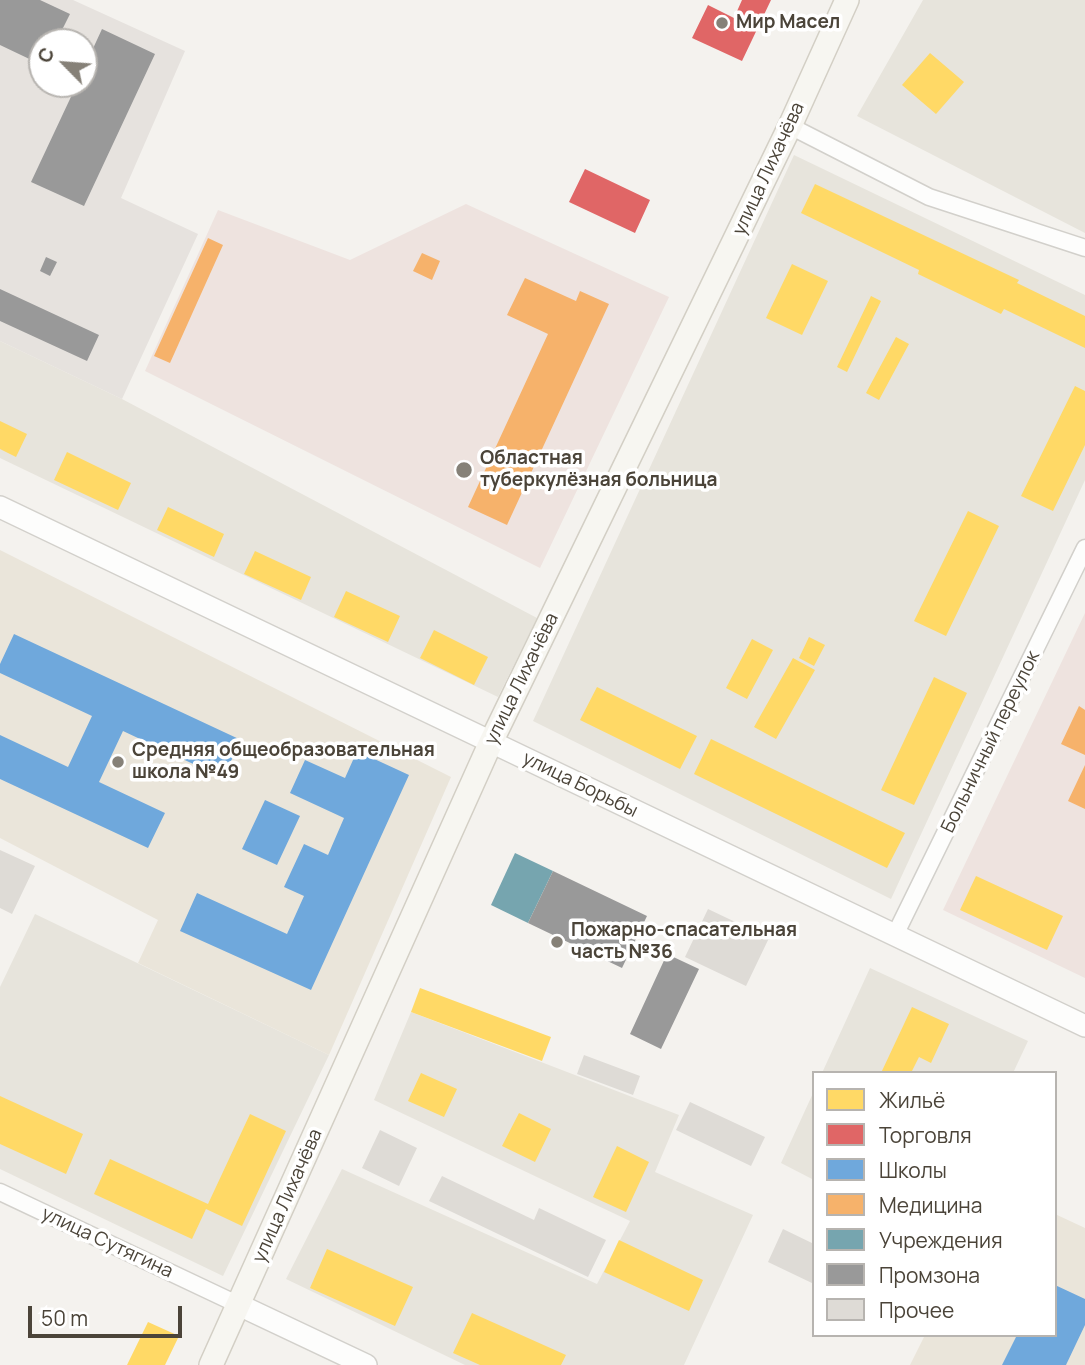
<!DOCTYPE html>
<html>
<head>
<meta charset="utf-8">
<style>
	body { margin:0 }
	#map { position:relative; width:1085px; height:1365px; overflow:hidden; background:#f4f2ee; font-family:Manrope,sans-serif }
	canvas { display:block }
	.legend { position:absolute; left:812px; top:1071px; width:245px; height:266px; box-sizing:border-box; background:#fff; border:2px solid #b7b4b0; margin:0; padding:9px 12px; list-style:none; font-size:21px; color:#4b4439 }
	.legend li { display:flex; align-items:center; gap:14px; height:35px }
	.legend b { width:35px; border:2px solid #b7b4b0 }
	.north { position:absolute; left:28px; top:28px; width:70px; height:70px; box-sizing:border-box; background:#fff; border:2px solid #b7b4b0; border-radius:50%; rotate:295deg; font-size:19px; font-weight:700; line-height:28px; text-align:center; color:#4b4439 }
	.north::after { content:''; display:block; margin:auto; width:24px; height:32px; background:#868178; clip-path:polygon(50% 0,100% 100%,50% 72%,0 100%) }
	.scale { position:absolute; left:28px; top:1306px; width:154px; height:32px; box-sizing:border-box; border:4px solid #4b4439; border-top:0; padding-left:9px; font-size:21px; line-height:24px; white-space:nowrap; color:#4b4439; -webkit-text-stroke:5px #fff; paint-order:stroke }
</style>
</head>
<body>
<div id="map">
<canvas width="1085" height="1365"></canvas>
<ul class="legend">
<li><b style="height:19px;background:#ffd966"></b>Жильё</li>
<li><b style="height:19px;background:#e06666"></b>Торговля</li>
<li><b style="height:19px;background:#6fa8dc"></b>Школы</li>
<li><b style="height:19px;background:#f6b26b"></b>Медицина</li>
<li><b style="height:19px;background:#76a5af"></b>Учреждения</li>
<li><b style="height:19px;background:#999"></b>Промзона</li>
<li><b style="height:19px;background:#dedbd6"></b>Прочее</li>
</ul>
<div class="north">С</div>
<div class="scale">50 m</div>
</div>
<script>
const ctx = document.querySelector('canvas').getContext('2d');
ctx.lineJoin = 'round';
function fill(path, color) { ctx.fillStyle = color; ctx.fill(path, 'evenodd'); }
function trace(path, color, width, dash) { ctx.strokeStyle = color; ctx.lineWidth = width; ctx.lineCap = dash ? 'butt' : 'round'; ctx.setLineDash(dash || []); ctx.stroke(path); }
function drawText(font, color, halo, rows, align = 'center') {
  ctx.font = font + ' Manrope,sans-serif'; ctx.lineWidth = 7; ctx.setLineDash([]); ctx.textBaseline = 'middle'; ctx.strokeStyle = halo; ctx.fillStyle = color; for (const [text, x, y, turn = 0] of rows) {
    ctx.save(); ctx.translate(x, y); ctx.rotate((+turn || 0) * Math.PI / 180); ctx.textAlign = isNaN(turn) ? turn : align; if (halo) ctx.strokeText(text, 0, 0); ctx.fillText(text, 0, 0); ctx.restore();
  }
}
fill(new Path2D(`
	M923,0H1085V233L857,116Z
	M794,155L1085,295V480L891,899L533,721Z
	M0,341L122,399L537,618L498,697L0,458Z
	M35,914L329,1055L223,1276L0,1169V987Z
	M870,968L1028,1041L1013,1073H822Z
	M411,1012L679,1115L655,1172L753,1215L684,1365H465L286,1279L342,1169L597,1284L630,1221L374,1100Z
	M814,1091V1180L781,1163Z`), '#e7e4dc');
fill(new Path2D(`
	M0,0H73L185,51L121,198L198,234L122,399L0,341ZM42,42H84V84H42Z`), '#e6e2de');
fill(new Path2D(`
	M0,550L451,777L329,1055L138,963L158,920L0,838Z
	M1055,1214L1085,1228V1365H910L925,1335H1055Z`), '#eae5da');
fill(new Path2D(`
	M466,204L669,297L540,568L145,371L218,210L350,260Z
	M1085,613V978L943,910Z`), '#eee3df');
fill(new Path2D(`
	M930,53L964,82L936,114L902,85Z
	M815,184L1019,280L1017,283L1085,316V348L1004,309L1001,314L918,274L919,270L801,213Z
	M792,264L828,281L802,335L766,318Z
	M871,296L881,301L847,372L837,367Z
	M896,337L909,344L879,400L866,393Z
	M1075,386L1085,391V445L1053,511L1021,496Z
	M0,421L27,434L16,457L0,449Z
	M67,452L131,483L118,510L54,480Z
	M168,507L224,534L214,557L157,530Z
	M968,511L999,526L946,636L914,621Z
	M255,551L311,577L301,600L244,574Z
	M346,591L400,616L388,642L334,617Z
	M434,630L488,657L474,685L420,658Z
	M809,637L825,645L814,666L799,658Z
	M752,639L773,650L747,699L726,688Z
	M793,658L815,670L776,739L754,727Z
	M934,677L967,693L914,805L881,790Z
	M597,687L697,736L680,769L580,720Z
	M711,739L905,833L887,868L694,774Z
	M976,876L1063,916L1047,950L960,910Z
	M420,988L551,1037L542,1061L411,1012Z
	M912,1007L949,1024L931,1063L919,1057L911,1073H881Z
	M421,1073L457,1089L444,1117L408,1101Z
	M0,1096L83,1134L66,1174L0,1144Z
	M519,1113L551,1129L535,1162L502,1146Z
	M250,1114L286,1131L242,1226L206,1209L192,1239L94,1194L110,1159L208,1204Z
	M617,1146L649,1162L626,1212L593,1197Z
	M619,1240L703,1280L689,1311L604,1272Z
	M327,1249L413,1287L395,1326L310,1288Z
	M472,1313L566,1355L561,1365H480L453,1353Z
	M148,1322L179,1336L165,1365H127Z`), '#ffd966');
fill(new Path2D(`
	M742,0H771L742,61L692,38L708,5L734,18Z
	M585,169L650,200L635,233L569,202Z`), '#e06666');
fill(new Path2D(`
	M14,634L241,740L223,778L123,731L99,782L165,813L148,848L0,779V735L68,767L92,716L0,673V664Z
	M357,751L409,775L311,990L180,931L197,893L287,934L304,896L284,887L304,844L328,855L344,818L290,793L305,760L345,778Z
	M265,800L300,816L277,865L242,849Z
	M1055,1285L1085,1299V1325L1066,1365H1002L1017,1335H1055Z`), '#6fa8dc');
fill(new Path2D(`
	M208,238L223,245L170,363L154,356Z
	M422,253L440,261L432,280L413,271Z
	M525,278L576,301L580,291L609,304L507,525L468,507L548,334L507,315Z
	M1079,706L1085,710V755L1061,744Z
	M1085,765V809L1068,801Z`), '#f6b26b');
fill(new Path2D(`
	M515,853L553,871L528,923L491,905Z`), '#76a5af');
fill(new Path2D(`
	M0,0H40L70,14L56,42H42V65L0,45Z
	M102,29L155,54L84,206L31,182L77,84H84V68Z
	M46,257L57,262L50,276L40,271Z
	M0,289L99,335L87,361L0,321Z
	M553,871L647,916L622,968L528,923Z
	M667,954L699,969L661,1049L630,1034Z`), '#999');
fill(new Path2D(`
	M0,850L35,866L12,914L0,908Z
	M708,909L769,938L746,986L685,957Z
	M584,1055L640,1076L633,1095L577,1074Z
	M690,1102L765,1137L751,1166L676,1130Z
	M380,1130L417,1148L399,1186L362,1168Z
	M442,1176L534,1220L539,1208L606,1240L588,1277L429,1201Z
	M783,1229L814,1244V1284L768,1262Z`), '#dedbd6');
const minor = new Path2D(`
	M790,126L929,197L1085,248
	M895,935L1085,548
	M0,1192L239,1305`);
const tertiary = new Path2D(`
	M0,507L1085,1026
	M239,1305L366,1365`);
const secondary = new Path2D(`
	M211,1365L491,742L790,126L847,0`);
trace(minor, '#d2d0cb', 19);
trace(tertiary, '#d2d0cb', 24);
trace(secondary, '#d3cfc5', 26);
trace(minor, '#fdfdfc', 16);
trace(tertiary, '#fdfdfc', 21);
trace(secondary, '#f7f6f1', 23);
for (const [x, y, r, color] of [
	[722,23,7,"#868178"],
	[464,470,9,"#868178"],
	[118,762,7,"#868178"],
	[557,942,7,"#868178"]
]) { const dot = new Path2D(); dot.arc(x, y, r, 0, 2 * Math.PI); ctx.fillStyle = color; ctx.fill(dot); trace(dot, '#fff', 2.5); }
drawText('bold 19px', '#4b4439', '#fff', [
	["Мир Масел",736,23],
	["Областная",480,459],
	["туберкулёзная больница",480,481],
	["Средняя общеобразовательная",132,751],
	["школа №49",132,773],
	["Пожарно-спасательная",571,931],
	["часть №36",571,953]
], 'left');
drawText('19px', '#4b4439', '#fff', [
	["улица Лихачёва",769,169,-65],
	["улица Лихачёва",522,679,-64],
	["Больничный переулок",991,742,-64],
	["улица Борьбы",580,785,26],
	["улица Лихачёва",288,1196,-66],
	["улица Сутягина",107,1243,25]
]);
</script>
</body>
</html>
